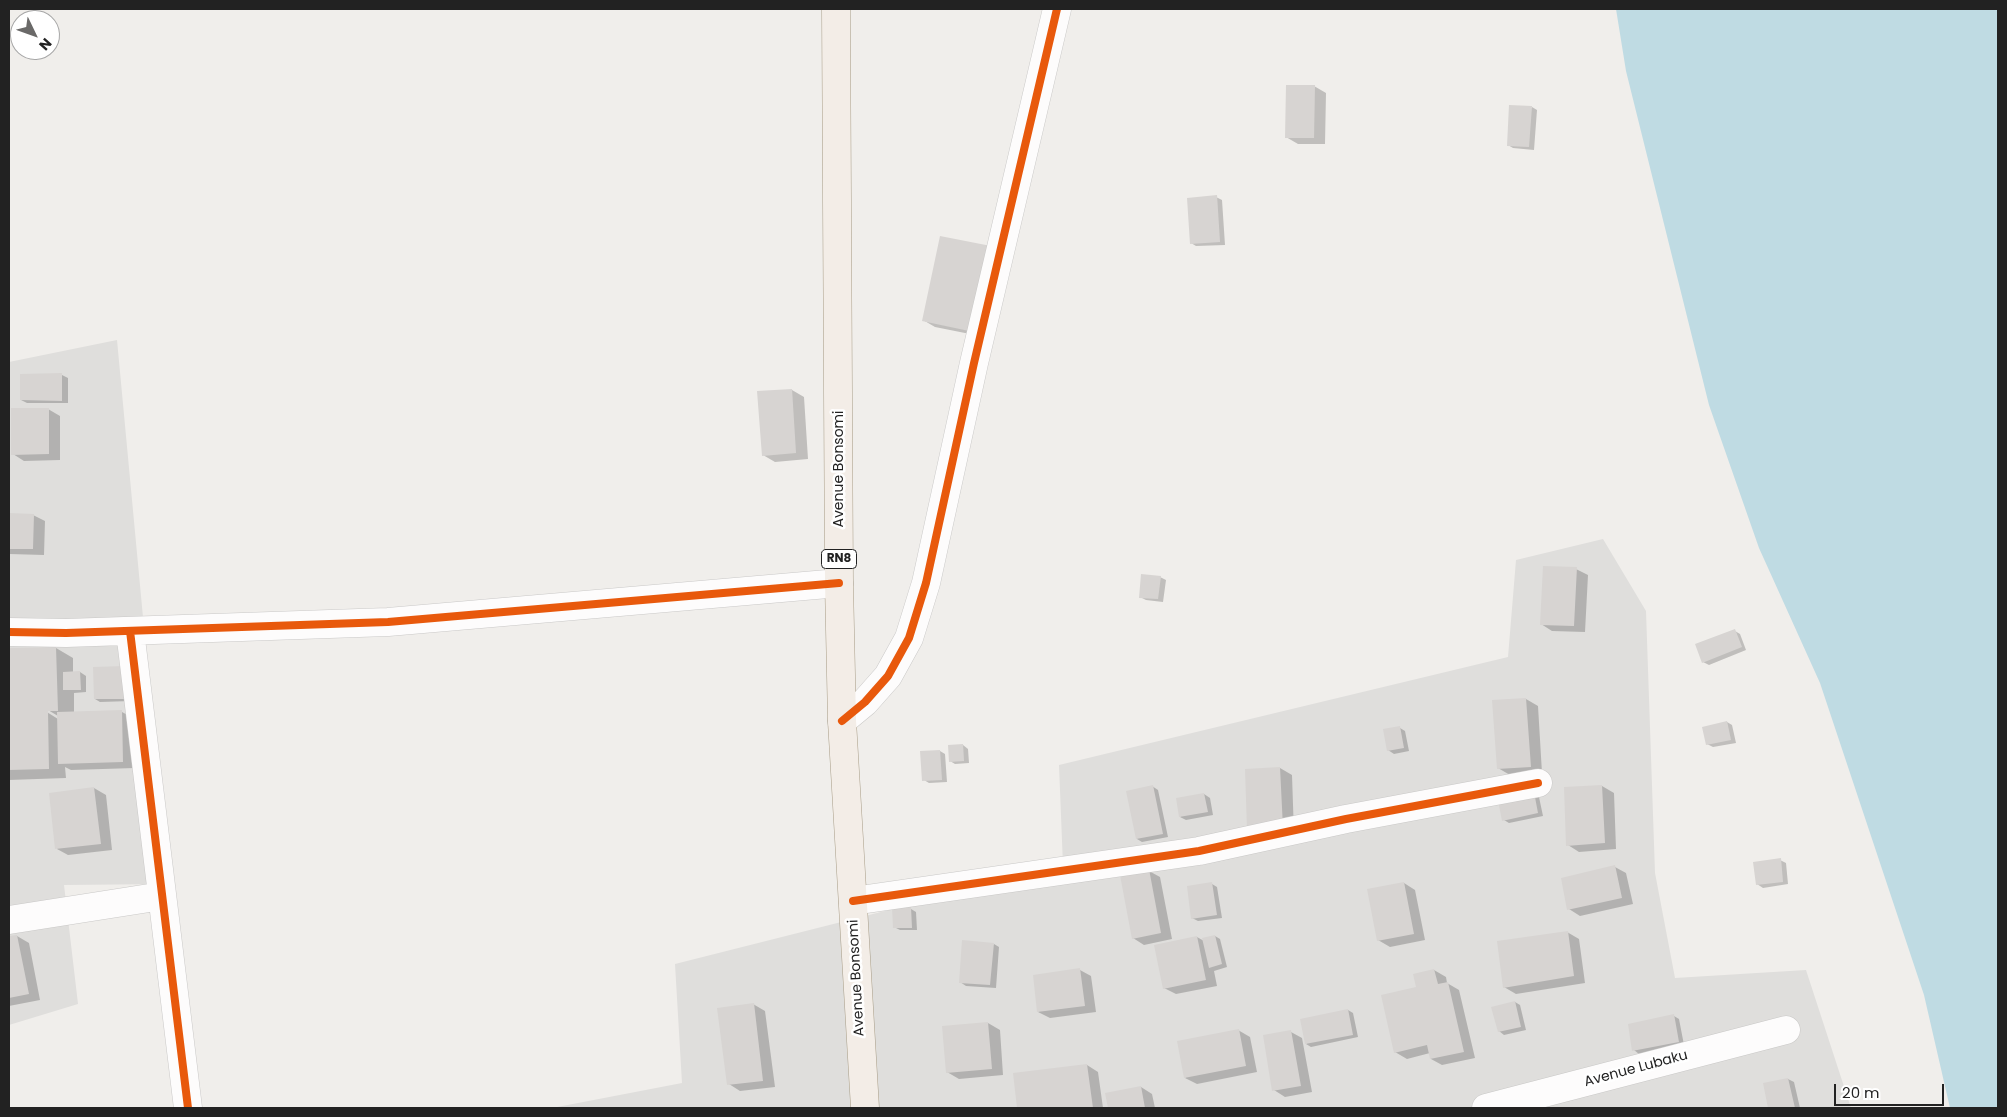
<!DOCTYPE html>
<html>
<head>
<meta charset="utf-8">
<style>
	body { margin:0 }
	#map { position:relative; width:2007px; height:1117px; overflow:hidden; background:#f0eeeb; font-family:Poppins,sans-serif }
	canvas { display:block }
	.frame { position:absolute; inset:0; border:10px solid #222; pointer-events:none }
	.north { position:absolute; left:10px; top:10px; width:50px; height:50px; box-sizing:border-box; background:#fff; border:1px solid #a7a7a7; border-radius:50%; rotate:132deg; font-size:14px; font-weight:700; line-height:20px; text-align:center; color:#222 }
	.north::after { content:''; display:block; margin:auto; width:18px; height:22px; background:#6a6968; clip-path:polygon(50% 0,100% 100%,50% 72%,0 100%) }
	.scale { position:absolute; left:1834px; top:1084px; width:110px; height:22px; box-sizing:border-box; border:2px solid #222; border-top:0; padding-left:6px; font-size:15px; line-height:18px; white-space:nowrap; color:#222; -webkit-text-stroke:4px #fff; paint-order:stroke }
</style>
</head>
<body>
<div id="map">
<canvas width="2007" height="1117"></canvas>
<div class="frame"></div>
<div class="north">N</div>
<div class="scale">20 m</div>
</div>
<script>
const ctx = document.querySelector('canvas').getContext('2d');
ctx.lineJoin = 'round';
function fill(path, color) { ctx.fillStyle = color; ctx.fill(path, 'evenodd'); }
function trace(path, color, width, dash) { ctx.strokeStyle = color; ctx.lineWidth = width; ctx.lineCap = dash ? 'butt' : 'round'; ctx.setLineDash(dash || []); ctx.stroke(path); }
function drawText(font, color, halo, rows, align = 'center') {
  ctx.font = font + ' Poppins,sans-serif'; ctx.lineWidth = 5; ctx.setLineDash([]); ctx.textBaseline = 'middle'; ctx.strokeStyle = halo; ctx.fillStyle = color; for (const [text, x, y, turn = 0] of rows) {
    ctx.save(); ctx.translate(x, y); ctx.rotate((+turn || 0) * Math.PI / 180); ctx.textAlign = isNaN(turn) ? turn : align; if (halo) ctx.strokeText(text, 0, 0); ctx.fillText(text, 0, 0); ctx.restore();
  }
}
fill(new Path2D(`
	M117,340L168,884L64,885L78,1004L9,1025V362Z
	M1603,539L1646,611L1655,873L1675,978L1806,970L1851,1108H552L682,1083L675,964L1063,866L1059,765L1508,657L1516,560Z`), '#dfdedc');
fill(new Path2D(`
	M1616,9H1998V1108H1950L1924,995L1820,683L1759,548L1709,405L1626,71Z`), '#bfdbe3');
fill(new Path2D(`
	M1314,86L1326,93L1325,144H1298L1286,137Z
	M1532,107L1537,110L1534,150L1513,148L1508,145Z
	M1216,197L1222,200L1225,245L1196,246L1191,243Z
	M941,237L985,337L935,327L923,320Z
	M21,375H62L68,378V403H27L21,400Z
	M792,390L804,397L808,459L775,462L763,455Z
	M48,409L60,416V460L24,461L13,454Z
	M9,514L33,515L45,521L44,555L9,554Z
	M1576,569L1588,575L1585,632L1552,631L1541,624Z
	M1160,577L1166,580L1163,602L1146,600L1140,597Z
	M1735,631L1740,634L1746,650L1709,665L1703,662Z
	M56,648L73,658V673L80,672L86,676V692L74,693V713L122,712L133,718L135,768L71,770L65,767L66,778L9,780V649ZM43,707L58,716V719L42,709Z
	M94,668L131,701L100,702L95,699Z
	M1526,699L1538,706L1542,773L1510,775L1498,768Z
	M1727,722L1732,725L1736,743L1713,747L1707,744Z
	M1400,728L1405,731L1409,751L1394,754L1388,750Z
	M963,745L968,749L969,763L955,764L950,761Z
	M940,751L945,754L947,782L929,783L924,780Z
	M1280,768L1292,775L1294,834L1246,770Z
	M1152,786L1158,790L1168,837L1142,842L1137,839Z
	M1602,786L1614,793L1616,849L1579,852L1568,845L1565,788Z
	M94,788L106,795L112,850L68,855L57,849Z
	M1204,794L1210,798L1213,815L1186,820L1180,817Z
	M1534,794L1539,797L1543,816L1509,823L1504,820Z
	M1780,860L1786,863L1788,884L1763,888L1757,884Z
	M1615,867L1626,873L1633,904L1580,916L1569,909Z
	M1149,871L1160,877L1172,939L1144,945L1133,938Z
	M1404,883L1415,890L1425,940L1390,947L1378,940Z
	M1212,884L1217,887L1222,918L1198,921L1192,918Z
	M911,909L916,912L917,930H900L894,927Z
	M1567,932L1579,939L1585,983L1516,994L1504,987Z
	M17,936L29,943L40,1000L9,1006V938Z
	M1215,936L1220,939L1227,967L1214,971L1217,986L1176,994L1164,988L1197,937L1204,941Z
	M994,944L999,947L996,988L966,986L960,982Z
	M1080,970L1091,976L1096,1012L1050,1018L1038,1012Z
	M1434,970L1446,977L1447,983L1459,990L1475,1058L1442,1065L1431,1059L1430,1053L1407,1059L1395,1052Z
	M1515,1002L1520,1005L1526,1030L1504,1035L1499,1031Z
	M753,1004L765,1011L775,1087L740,1091L729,1084Z
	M1348,1010L1353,1013L1358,1037L1311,1047L1306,1044Z
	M1674,1016L1679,1019L1684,1045L1639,1054L1634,1050Z
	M988,1023L1000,1030L1003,1075L959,1079L947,1072Z
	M1238,1030L1250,1037L1257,1072L1197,1084L1185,1078Z
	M1291,1032L1302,1038L1312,1092L1285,1097L1274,1090Z
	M1087,1065L1098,1072L1103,1108H1018L1014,1074Z
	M1788,1079L1794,1082L1800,1108H1770L1764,1084Z
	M1141,1087L1152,1094L1155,1108H1109L1107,1094Z`), '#0003');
fill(new Path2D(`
	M1286,85H1315L1314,138H1285Z
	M1509,105L1532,106L1529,147L1507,146Z
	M1217,195L1220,242L1190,244L1187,198Z
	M940,236L991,246L974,332L922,321Z
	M62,373V401L20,400V374Z
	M792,389L796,453L762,456L757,391Z
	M11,408H49V454L11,455Z
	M9,513L34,514L33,549H9Z
	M1543,566L1577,567L1574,626L1540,625Z
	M1141,574L1161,576L1158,599L1139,598Z
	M1735,629L1742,647L1702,663L1695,644Z
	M56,647L58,711H48L49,769L9,770V648Z
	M125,666L126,699H94L93,667Z
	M80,671L81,690H63V672Z
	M1526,698L1531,767L1497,769L1492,700Z
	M122,710L123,762L58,764L57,712Z
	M1727,721L1731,740L1706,745L1702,727Z
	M1400,726L1404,748L1387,751L1383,729Z
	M963,744L964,761L949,762L948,745Z
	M940,750L942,780L922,781L920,751Z
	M1280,767L1283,828L1247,830L1245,769Z
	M1153,785L1163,834L1136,839L1126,791Z
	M1602,785L1605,843L1566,846L1564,787Z
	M94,787L101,844L55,849L49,793Z
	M1534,792L1538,813L1502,821L1498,800Z
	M1204,793L1208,812L1179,817L1176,798Z
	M1781,858L1783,882L1756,885L1753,862Z
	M1615,865L1622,898L1567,910L1561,878Z
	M1149,869L1161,933L1132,939L1120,875Z
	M1212,882L1217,915L1191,919L1187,886Z
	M1404,882L1414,934L1377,941L1367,889Z
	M892,907H911L912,928H893Z
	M1568,931L1574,976L1503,988L1497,941Z
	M17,935L29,994L9,998V936Z
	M1215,935L1222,964L1209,968L1202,938Z
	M1197,936L1206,980L1163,989L1154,945Z
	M962,940L994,943L990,985L959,983Z
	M1080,968L1085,1006L1037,1012L1033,975Z
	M1434,969L1438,984L1448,982L1464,1052L1430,1059L1427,1045L1394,1053L1381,995L1416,987L1413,974Z
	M1515,1001L1521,1027L1498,1032L1491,1007Z
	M754,1003L763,1081L727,1085L717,1008Z
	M1348,1009L1353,1035L1305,1044L1300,1019Z
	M1674,1014L1679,1042L1632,1051L1628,1024Z
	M988,1022L992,1069L946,1073L942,1026Z
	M1239,1029L1246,1066L1184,1078L1177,1041Z
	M1291,1030L1301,1086L1272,1091L1263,1035Z
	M1087,1064L1093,1108H1017L1013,1073Z
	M1788,1078L1795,1108H1768L1763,1083Z
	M1141,1086L1145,1108H1108L1105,1093Z`), '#d7d4d2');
const minor = new Path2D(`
	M130,631L188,1108
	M9,632L66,633L388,622L839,583
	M842,721L865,702L888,676L909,638L926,583L974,363L1057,9
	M853,901L1199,851L1346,819L1538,783
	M9,920L162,896
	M1486,1108L1786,1030`);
const primary = new Path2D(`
	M836,9L839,583L842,721L865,1108`);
trace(minor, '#c9c8c7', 29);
trace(primary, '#a79c86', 29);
trace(minor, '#fdfcfc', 28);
trace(primary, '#f3ede7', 28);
trace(new Path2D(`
	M130,631L188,1108
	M9,632L66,633L388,622L839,583
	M842,721L865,702L888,676L909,638L926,583L974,363L1057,9
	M853,901L1199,851L1346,819L1538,783`), '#e8590c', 8);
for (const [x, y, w] of [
	[839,559,35]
]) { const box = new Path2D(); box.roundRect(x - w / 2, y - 9.5, w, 19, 4); ctx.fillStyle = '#fff'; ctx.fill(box); trace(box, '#222', 1); }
drawText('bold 12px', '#222', null, [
	["RN8",839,559]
]);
drawText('14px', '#222', '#fff', [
	["Avenue Bonsomi",839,469,-90],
	["Avenue Bonsomi",857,978,-93],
	["Avenue Lubaku",1636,1069,-15]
]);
</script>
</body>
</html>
